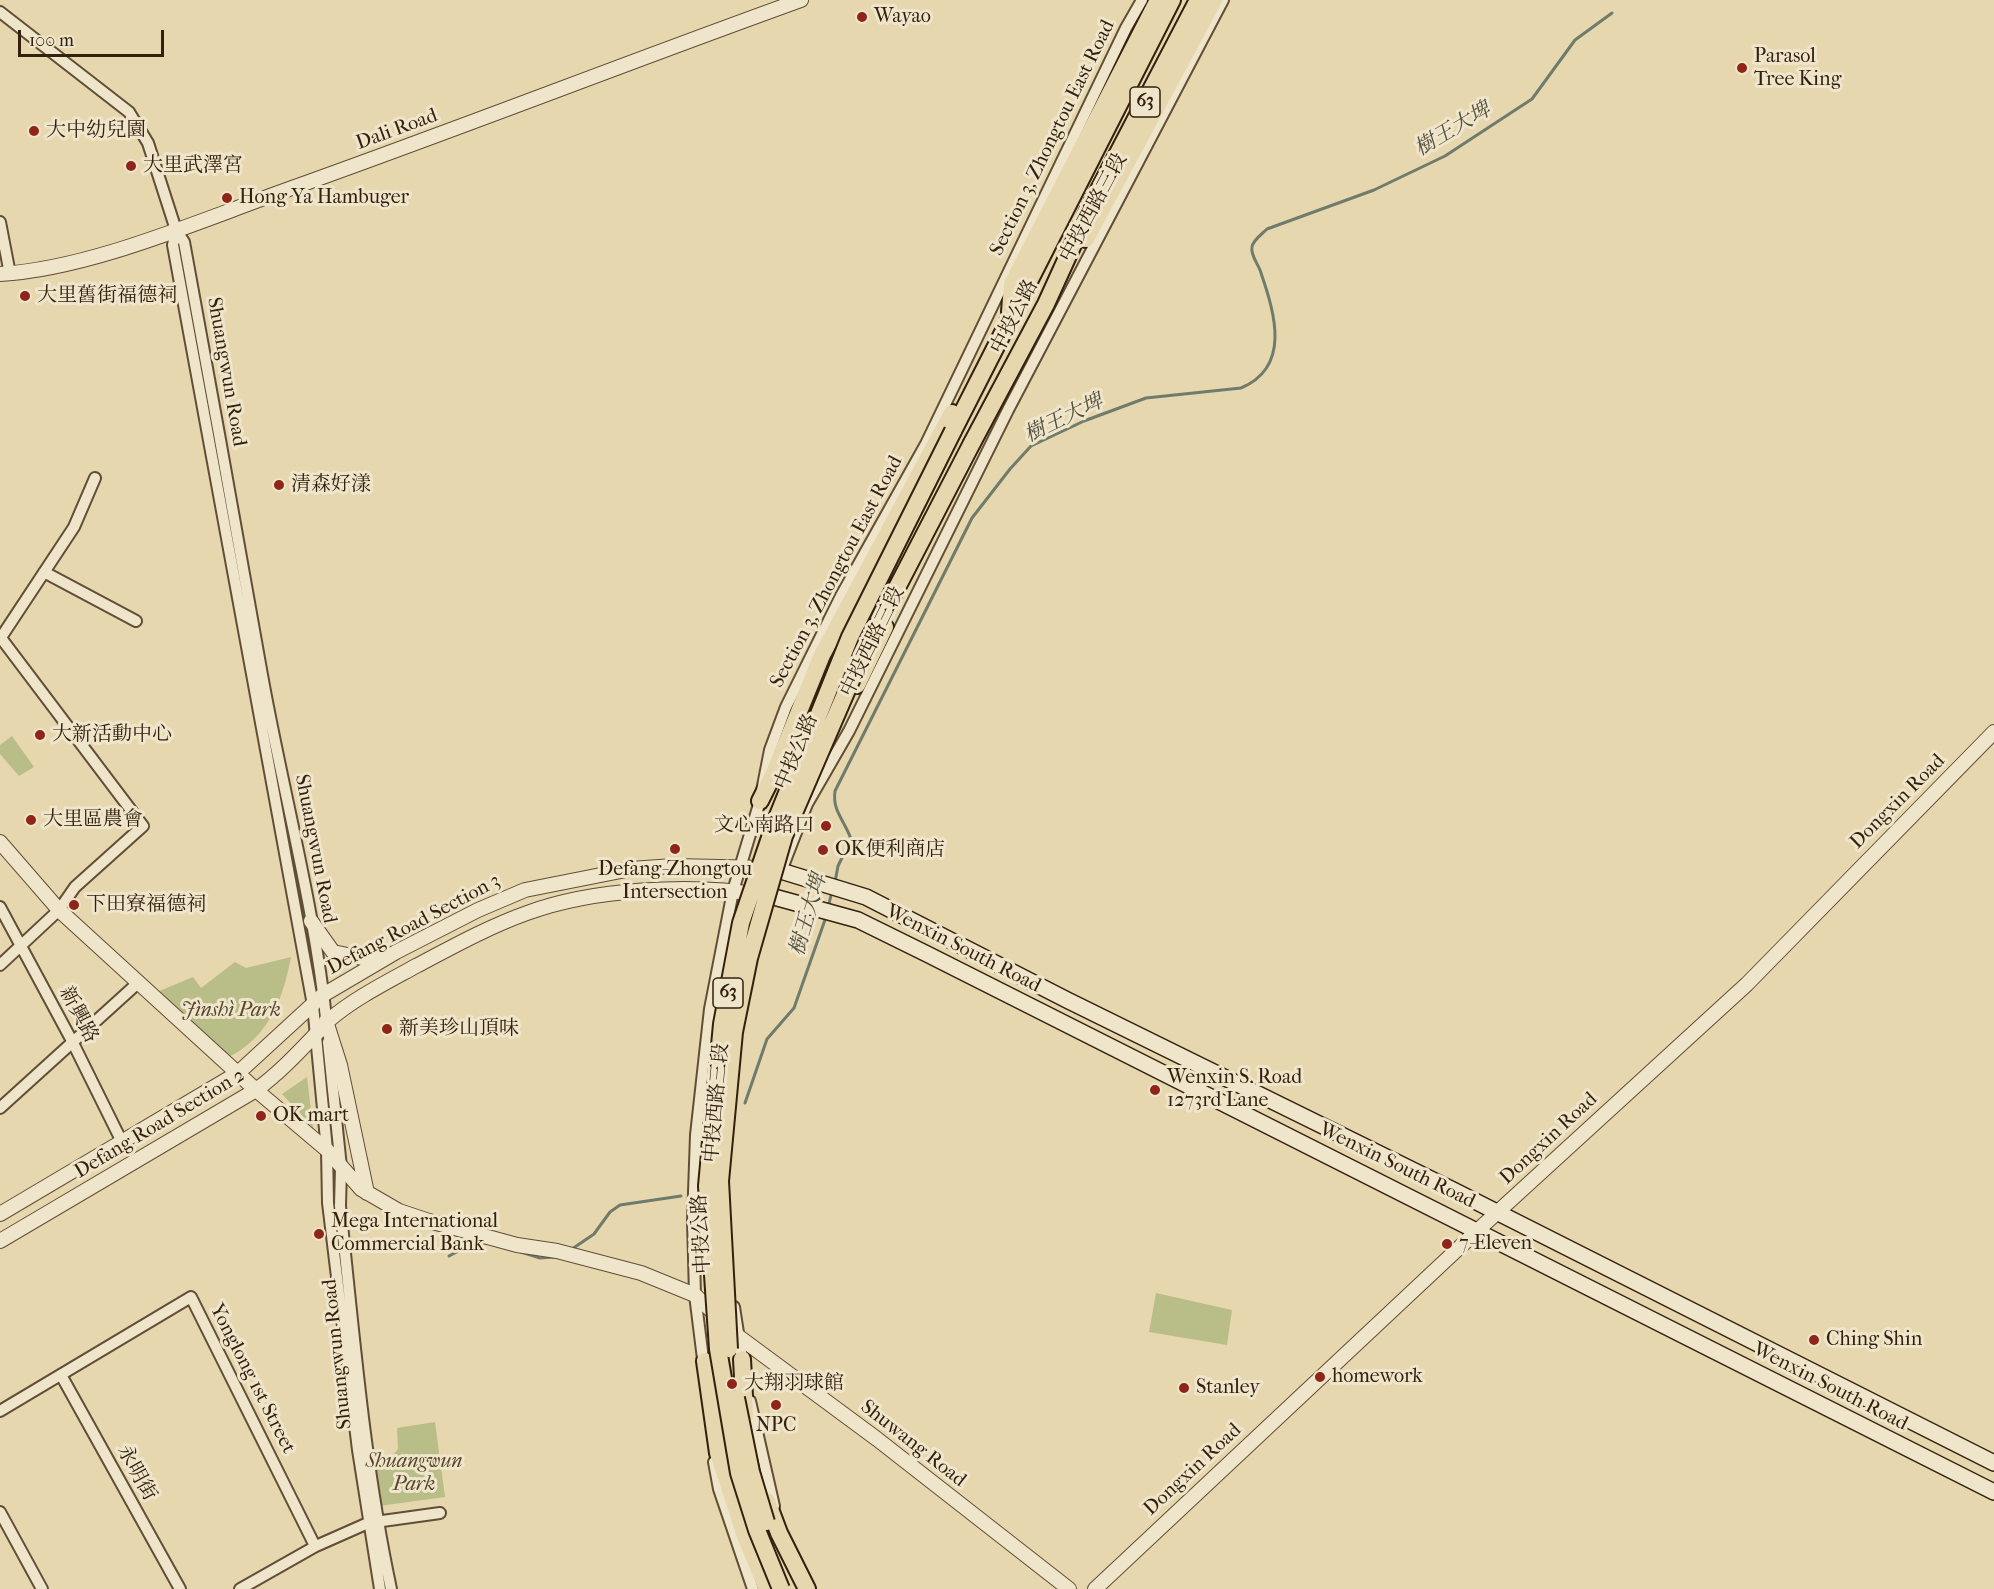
<!DOCTYPE html>
<html>
<head>
<meta charset="utf-8">
<style>
	body { margin:0 }
	#map { position:relative; width:1994px; height:1589px; overflow:hidden; background:#e7d7af; font-family:"IM FELL French Canon",serif }
	canvas { display:block }
	.scale { position:absolute; left:18px; top:30px; width:146px; height:27px; box-sizing:border-box; border:3px solid #33200d; border-top:0; padding-left:8px; font-size:18px; line-height:21px; white-space:nowrap; color:#33200d; -webkit-text-stroke:4px #efe5cb; paint-order:stroke }
</style>
</head>
<body>
<div id="map">
<canvas width="1994" height="1589"></canvas>
<div class="scale">100 m</div>
</div>
<script>
const ctx = document.querySelector('canvas').getContext('2d');
ctx.lineJoin = 'round';
function fill(path, color) { ctx.fillStyle = color; ctx.fill(path, 'evenodd'); }
function trace(path, color, width, dash) { ctx.strokeStyle = color; ctx.lineWidth = width; ctx.lineCap = dash ? 'butt' : 'round'; ctx.setLineDash(dash || []); ctx.stroke(path); }
function drawText(font, color, halo, rows, align = 'center') {
  ctx.font = font + ' "IM FELL French Canon","Noto Serif TC",serif'; ctx.lineWidth = 6; ctx.setLineDash([]); ctx.textBaseline = 'middle'; ctx.strokeStyle = halo; ctx.fillStyle = color; for (const [text, x, y, turn = 0] of rows) {
    ctx.save(); ctx.translate(x, y); ctx.rotate((+turn || 0) * Math.PI / 180); ctx.textAlign = isNaN(turn) ? turn : align; if (halo) ctx.strokeText(text, 0, 0); ctx.fillText(text, 0, 0); ctx.restore();
  }
}
fill(new Path2D(`
	M12,736L34,767L19,776L0,754V745Z
	M291,957C283,1000 268,1039 225,1059L157,992L193,977L201,988L235,962L246,968Z
	M307,1077L313,1128L282,1094Z
	M1156,1293L1232,1310L1227,1345L1149,1332Z
	M435,1422L445,1497L379,1506L375,1461L393,1455L398,1449L397,1428Z`), '#b9bd88');
trace(new Path2D(`
	M835,882L838,866L851,839C845,821 832,811 835,791L972,518L1010,469L1031,446L1084,421L1146,398L1241,388C1291,367 1275,314 1261,273C1259,265 1250,255 1252,247C1253,240 1262,234 1267,229L1374,190L1445,156L1532,99L1575,40L1612,13
	M828,908L832,891
	M745,1103L767,1039L794,1008L826,917
	M572,1249L594,1234L610,1212L620,1205L681,1196
	M521,1252L540,1258L555,1257
	M449,1256L474,1243H488`), '#6f7c6c', 3);
const minor = new Path2D(`
	M0,12L129,112L148,143L176,230L184,242C211,386 236,531 262,675C283,792 315,908 327,1027
	M0,222L10,274
	M176,230L173,245L313,1005L327,1150L328,1203L358,1450L380,1589
	M44,572L136,621
	M0,639L74,527L95,478
	M783,866L807,804L849,731L1008,410L1223,0
	M0,907L72,1041L122,1142
	M0,965L59,910L75,887L143,826L1,638
	M328,1042L341,1167L340,1206C354,1334 364,1463 391,1589
	M0,1108L139,982
	M734,1307L743,1365
	M704,1367L695,1295L693,1221L696,1135L710,1009L733,891L760,801L770,750L786,707L841,596L926,444L1126,28L1142,0
	M61,1375L180,1589
	M750,1401L774,1506
	M0,1411L191,1297L315,1546
	M714,1462L719,1489L753,1589
	M0,1512L42,1589
	M240,1589L316,1546L368,1523L440,1513`);
const tertiary = new Path2D(`
	M0,274C88,269 194,223 278,193C453,131 626,63 801,0
	M0,842L59,910L256,1090L327,1150L361,1189L399,1211L429,1221L517,1245L557,1251L641,1273L695,1295L739,1337L877,1439L1069,1589
	M311,921L333,952L367,959L383,955
	M326,1021L340,1065L367,1193
	M0,1214L238,1073L323,995L396,952L478,910L525,890L631,869L673,866L768,868
	M0,1241L256,1090C278,1074 297,1054 316,1034C320,1030 323,1024 328,1021C353,999 387,982 416,966C452,947 488,927 527,913C592,889 691,883 760,895
	M1095,1589L1478,1230L1747,984L1994,732`);
const secondary = new Path2D(`
	M781,871L866,897L1067,1000L1451,1189L1994,1463
	M774,897L858,920L927,954L1994,1492`);
const primary = new Path2D(`
	M1086,239L1214,0
	M1010,312L1012,284L1158,0
	M953,431L1172,0
	M972,443L1046,304L1091,205L1198,0
	M857,685L885,627
	M760,801L774,773L822,655L952,413
	M742,1359L745,1415
	M705,1361L718,1453L745,1536L767,1589
	M767,1501L779,1533L807,1589`);
trace(minor, '#604e36', 14);
trace(tertiary, '#604e36', 16);
trace(secondary, '#33200d', 18);
trace(primary, '#33200d', 20);
trace(minor, '#efe5cb', 10);
trace(tertiary, '#efe5cb', 14);
trace(secondary, '#efe5cb', 15);
trace(primary, '#e7d7af', 16);
const primaryBridge = new Path2D(`
	M729,1349L720,1181L734,1032L749,958L784,836L862,655L972,443
	M736,1398L751,1472L766,1522
	M781,1589L757,1530L739,1473L718,1349L707,1186L722,1024L741,923L775,823L850,637L953,431`);
trace(primaryBridge, '#33200d', 20, []);
trace(primaryBridge, '#e7d7af', 16);
for (const [x, y, r, color] of [
	[862,17,6,"#8f2418"],
	[1742,68,6,"#8f2418"],
	[34,131,6,"#8f2418"],
	[131,166,6,"#8f2418"],
	[227,198,6,"#8f2418"],
	[25,296,6,"#8f2418"],
	[279,485,6,"#8f2418"],
	[40,735,6,"#8f2418"],
	[31,820,6,"#8f2418"],
	[826,826,6,"#8f2418"],
	[675,849,6,"#8f2418"],
	[823,850,6,"#8f2418"],
	[74,905,6,"#8f2418"],
	[387,1029,6,"#8f2418"],
	[1155,1090,6,"#8f2418"],
	[261,1116,6,"#8f2418"],
	[319,1234,6,"#8f2418"],
	[1447,1244,6,"#8f2418"],
	[1814,1340,6,"#8f2418"],
	[1320,1377,6,"#8f2418"],
	[732,1384,6,"#8f2418"],
	[1184,1388,6,"#8f2418"],
	[776,1405,6,"#8f2418"]
]) { const dot = new Path2D(); dot.arc(x, y, r, 0, 2 * Math.PI); ctx.fillStyle = color; ctx.fill(dot); trace(dot, '#efe5cb', 2); }
for (const [x, y, w] of [
	[1145,102,30],
	[728,993,30]
]) { const box = new Path2D(); box.roundRect(x - w / 2, y - 15, w, 30, 4.5); ctx.fillStyle = '#efe5cb'; ctx.fill(box); trace(box, '#33200d', 1.5); }
drawText('bold 18px', '#33200d', null, [
	["63",1145,102],
	["63",728,993]
]);
drawText('20px', '#33200d', '#efe5cb', [
	["Wayao",874,17],
	["Parasol",1754,57],
	["Tree King",1754,80],
	["大中幼兒園",46,131],
	["大里武澤宮",143,166],
	["Hong Ya Hambuger",239,198],
	["大里舊街福德祠",37,296],
	["清森好漾",291,485],
	["大新活動中心",52,735],
	["大里區農會",43,820],
	["文心南路口",814,826,"right"],
	["OK便利商店",835,850],
	["Defang-Zhongtou",675,870,"center"],
	["Intersection",675,893,"center"],
	["下田寮福德祠",86,905],
	["新美珍山頂味",399,1029],
	["Wenxin S. Road",1167,1078],
	["1273rd Lane",1167,1101],
	["OK mart",273,1116],
	["Mega International",331,1222],
	["Commercial Bank",331,1245],
	["7-Eleven",1459,1244],
	["Ching Shin",1826,1340],
	["homework",1332,1377],
	["大翔羽球館",744,1384],
	["Stanley",1196,1388],
	["NPC",776,1426,"center"]
], 'left');
drawText('20px', '#33200d', '#efe5cb', [
	["Dali Road",397,130,-20],
	["Section 3, Zhongtou East Road",1053,138,-64],
	["中投西路三段",1094,208,-62],
	["中投公路",1015,317,-63],
	["Shuangwun Road",226,372,80],
	["Section 3, Zhongtou East Road",837,572,-62],
	["中投西路三段",873,642,-64],
	["中投公路",797,752,-67],
	["Dongxin Road",1898,802,-45],
	["Shuangwun Road",315,849,79],
	["Defang Road Section 3",414,925,-28],
	["Wenxin South Road",963,949,27],
	["新興路",78,1015,62],
	["中投西路三段",717,1103,-85],
	["Defang Road Section 2",160,1124,-31],
	["Dongxin Road",1549,1139,-43],
	["Wenxin South Road",1397,1166,26],
	["中投公路",702,1234,-93],
	["Shuangwun Road",338,1354,-96],
	["Yonglong 1st Street",252,1379,63],
	["Wenxin South Road",1830,1387,27],
	["Shuwang Road",913,1444,38],
	["Dongxin Road",1193,1470,-43],
	["永明街",136,1473,61]
]);
drawText('italic 20px', '#54472c', '#efe5cb', [
	["Jìnshì Park",231,1011],
	["Shuangwun",414,1462],
	["Park",414,1485]
]);
drawText('italic 21px', '#514e3c', '#efe5cb', [
	["樹王大埤",1453,130,-31],
	["樹王大埤",1064,419,-26],
	["樹王大埤",809,915,-74]
]);
</script>
</body>
</html>
